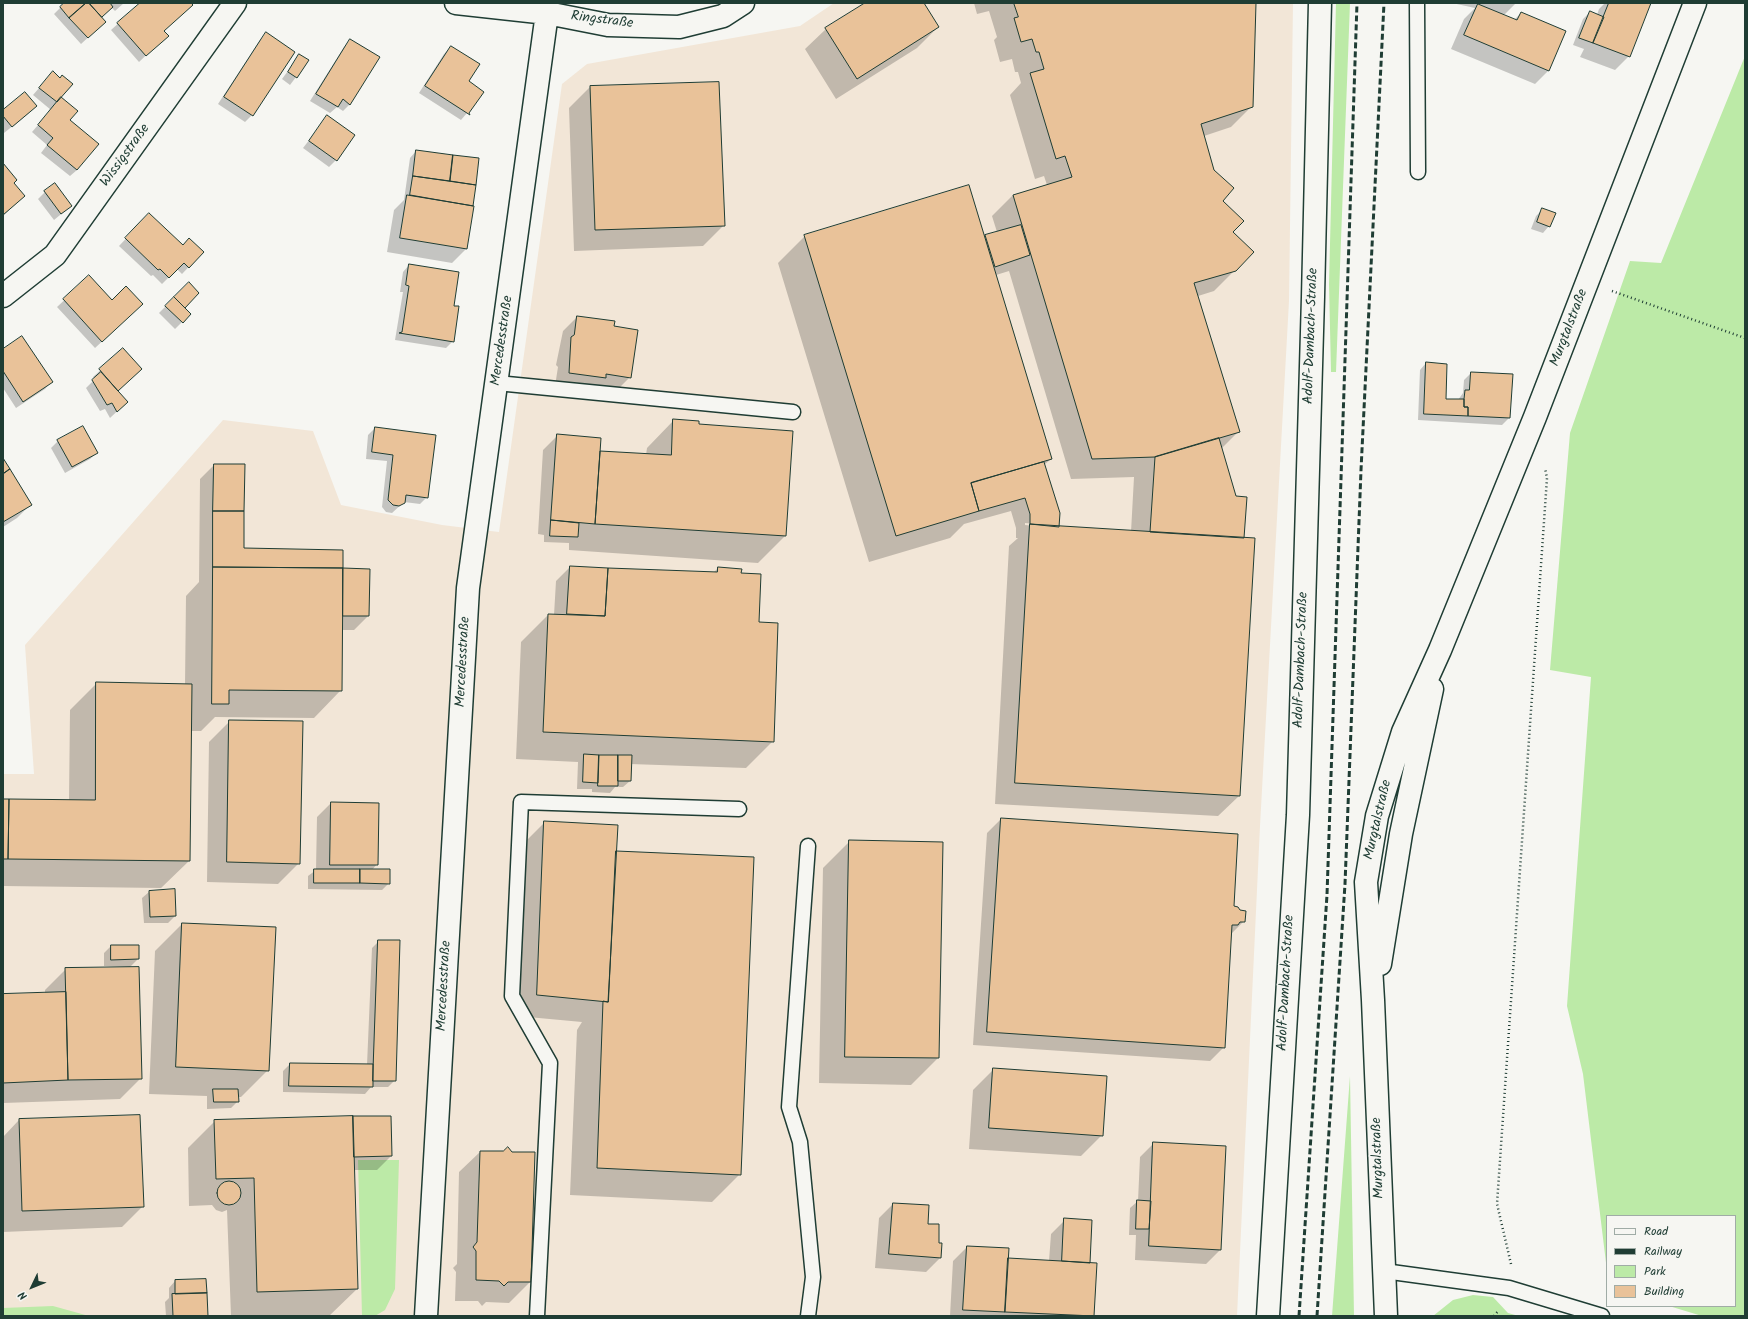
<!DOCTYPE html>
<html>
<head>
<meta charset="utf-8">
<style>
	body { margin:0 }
	#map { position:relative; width:1748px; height:1319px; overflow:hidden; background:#f6f6f2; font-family:Kalam,sans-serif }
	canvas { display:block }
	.frame { position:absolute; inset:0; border:4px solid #1f3d34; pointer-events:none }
	.legend { position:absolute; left:1606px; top:1215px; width:130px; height:92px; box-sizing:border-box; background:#f6f6f2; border:1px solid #a0aca6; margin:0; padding:5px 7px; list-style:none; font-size:12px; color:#1f3d34 }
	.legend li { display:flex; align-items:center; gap:8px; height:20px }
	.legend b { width:20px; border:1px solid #a0aca6 }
	.north { position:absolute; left:12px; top:1267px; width:40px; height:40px; -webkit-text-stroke:3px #f6f6f2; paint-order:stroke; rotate:227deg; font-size:11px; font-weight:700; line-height:16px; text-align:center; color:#1f3d34 }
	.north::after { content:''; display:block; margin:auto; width:14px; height:18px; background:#1f3d34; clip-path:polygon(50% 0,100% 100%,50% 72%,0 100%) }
</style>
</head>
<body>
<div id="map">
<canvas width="1748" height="1319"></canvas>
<div class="frame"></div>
<ul class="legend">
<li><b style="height:5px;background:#f6f6f2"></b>Road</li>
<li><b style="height:5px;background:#1f3d34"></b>Railway</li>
<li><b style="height:11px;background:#bceaa7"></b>Park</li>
<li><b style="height:11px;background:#e9c299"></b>Building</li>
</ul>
<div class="north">N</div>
</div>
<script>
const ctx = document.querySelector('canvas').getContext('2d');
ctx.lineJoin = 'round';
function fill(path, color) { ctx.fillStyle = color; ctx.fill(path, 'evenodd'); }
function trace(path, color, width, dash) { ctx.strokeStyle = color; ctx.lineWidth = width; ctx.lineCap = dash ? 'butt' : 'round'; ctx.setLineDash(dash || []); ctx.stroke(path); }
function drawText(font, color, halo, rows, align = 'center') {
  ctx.font = font + ' Kalam,sans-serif'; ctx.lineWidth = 3; ctx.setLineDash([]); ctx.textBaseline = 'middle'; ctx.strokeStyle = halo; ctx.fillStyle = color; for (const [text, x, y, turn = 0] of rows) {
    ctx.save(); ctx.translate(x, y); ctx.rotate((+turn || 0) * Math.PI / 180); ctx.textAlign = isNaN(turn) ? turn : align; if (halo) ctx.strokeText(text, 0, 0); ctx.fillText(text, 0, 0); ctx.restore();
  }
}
fill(new Path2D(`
	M834,3H1293L1289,301L1260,826L1237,1316H3V774H34L25,645L223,420L313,431L341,505L442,525L499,532L562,84L587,64L800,26Z`), '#f2e6d7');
fill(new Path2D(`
	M1336,3H1350L1336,372H1331L1329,284Z
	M1745,56V1316H1702L1669,1306H1735V1216H1607V1271L1583,1074L1567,1006L1591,677L1550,670L1570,433L1630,261L1661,263Z
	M1350,1076L1354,1316H1332Z
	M358,1160H399L395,1289L385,1310L375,1316H362Z
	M1473,1295L1493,1297L1508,1313L1519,1316H1433L1453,1300Z
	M53,1306L89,1316H3V1308Z`), '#bceaa7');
fill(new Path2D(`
	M65,3H124L115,11L111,7L100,18L105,22L81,44L54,14Z
	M141,3H189L163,31L160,42L139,62L111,30Z
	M867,3H923L938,27L917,48L836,99L805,49L826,29Z
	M974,3H1255L1252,106L1231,127L1204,136L1232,232L1253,252L1214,291L1198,296L1239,431L1221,449L1239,796L1218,816L995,804L1009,546L1018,538H1016V528L1011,511L964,524L950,538L869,562L778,263L805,236H984L997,232L992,216L1013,195L1047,185L1044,176L1035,179L1010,95L1021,83L1018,72H1015L1012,59L1000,62L994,40L997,37L989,11L977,14ZM1009,271L1071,479L1134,477L1131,532L1058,527L1044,465L1051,459L996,275ZM1025,523L1036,524V526L1025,525Z
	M1452,3H1516L1505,14H1499L1514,20L1521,13L1549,70L1535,84L1451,49L1464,19L1475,8Z
	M1605,3H1650L1629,56L1615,70L1580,57L1584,49L1573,45L1583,19L1590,12L1597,15L1599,9Z
	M267,34L294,52L252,115L245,122L218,104L260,40Z
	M350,40V104L343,111L337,107L330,113L310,101L344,47Z
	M451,47L467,82V113L461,120L419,93L444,54Z
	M299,56L308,61L290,85L282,79Z
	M60,79V97L69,120L77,170L70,176L41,153L47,145L32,132L51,110L33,95L46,80Z
	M590,87L724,225L703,246L574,251L569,108Z
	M3,111L29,113L4,133Z
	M327,117L336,160L329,167L303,148Z
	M416,151L478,159L466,249L452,263L387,252L394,210L404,200L410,158Z
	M3,164L13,183L24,196L3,216Z
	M45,192L71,206L54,220L38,199Z
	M1542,210L1549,226L1543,233L1531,229L1536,216Z
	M149,214L183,246L203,252L182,274L177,269L162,284L153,275L151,276L119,246Z
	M409,265L452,307L453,341L446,348L395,340L403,292H400L403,272Z
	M89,277L111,301L135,311L95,348L57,307Z
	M189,283L183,308L190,314L175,329L159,313Z
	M577,317L613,327L630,377L616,391L555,386L558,367L556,365L563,331Z
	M123,349L117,391L127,402L110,418L105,409L100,411L86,388L95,379L93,377Z
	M3,350L51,382L45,389L16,408L3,388Z
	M1426,363L1445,400H1458L1463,393L1464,380L1471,373L1509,418L1502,425L1418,420L1420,370Z
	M674,420L698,425L785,536L758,563L569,550V543L544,542V535L538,534L543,450L557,436L599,451L646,455L647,448Z
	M375,428L427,497L420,504L404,502L392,513L386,512L382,507L387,461L366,459L368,435Z
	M58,441L97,453L90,459L65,473L51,448Z
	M3,460L31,504L17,518L3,527Z
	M214,465L243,549L342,569L369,570L368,616L354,630H341V690L314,718L215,717L201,731H190L189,861L161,888L3,886V800L69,801L70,710L97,683L185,685L186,596L199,582L200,479Z
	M570,567L713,573L718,568L740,574L758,623L773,741L746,768L630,764V781L623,787H615L610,793L592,792V789H577L578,762L516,759L521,642L548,615H554L556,581Z
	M230,721L299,863L278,884L207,882L209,742Z
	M331,803L378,804L377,864L372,870L389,883L382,890L308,889V876L316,870L317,817Z
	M1001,819L1233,907L1244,921L1230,935L1224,1047L1210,1061L973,1045L987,833Z
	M545,822L615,852L740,1174L712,1202L570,1195L577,1030L582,1022L517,1016L524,843Z
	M850,841L942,843L938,1058L911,1085L819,1083L823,868Z
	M174,890L175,916L168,923H144L142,898L149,892Z
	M182,924L268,1070L241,1097H237L238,1101L231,1108L207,1109V1096L149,1094L155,951Z
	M379,941L395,1080L388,1087H371L365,1094L283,1092V1071L290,1064L367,1065L372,948Z
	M111,946H138V959L130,967L104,966V953Z
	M66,969L141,1078L120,1099L3,1103V995L45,994V990Z
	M994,1069L1102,1135L1081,1156L969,1149L973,1090Z
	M19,1120L143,1206L122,1227L3,1232V1137Z
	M215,1121L391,1156L377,1170H354L357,1289L329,1316H231L227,1210L222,1212L216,1210L212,1205L189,1206L188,1148Z
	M1154,1143L1220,1250L1206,1264L1135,1260L1136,1235H1129L1130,1208L1138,1201L1140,1157Z
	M480,1152L530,1282L509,1303L486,1302L482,1306L478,1301H455L456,1272L453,1268L457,1264L459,1172Z
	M893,1204L938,1244L940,1258L926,1272L875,1268L879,1218Z
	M1065,1220L1089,1264H1096L1093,1316H950L953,1261L967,1247L1007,1259L1049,1261L1051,1234Z
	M175,1281L206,1316H166L165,1302L169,1298V1288Z`), '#0003');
const building = new Path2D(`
	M64,3H86L69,18L60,7Z
	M86,3H89L106,22L88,38L69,18Z
	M89,3H110L113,7L102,17Z
	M140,3H191L193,5L164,31L169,36L146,56L117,23Z
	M865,3H924L939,27L857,79L825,28Z
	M1014,3H1256L1253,107L1201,124L1214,170L1234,188L1223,201L1244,221L1233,232L1254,252L1236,271L1194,283L1240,432L1155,457L1092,459L1013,195L1072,177L1065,156L1056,159L1030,73L1044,69L1039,52H1036L1032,39L1021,42L1014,18L1018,17Z
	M1609,3H1651L1630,57L1593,43Z
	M1478,4L1517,20L1521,12L1566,31L1549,71L1464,35Z
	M1590,11L1604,17L1593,43L1579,38Z
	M266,32L295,52L253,116L224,97Z
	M350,39L380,57L350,105L343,99L338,107L316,94Z
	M451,46L480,64L469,81L484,92L469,113L470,115L425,86Z
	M299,54L309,60L297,78L288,72Z
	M53,71L60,78L62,75L73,84L57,102L39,88Z
	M719,82L725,226L595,230L590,86Z
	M25,92L37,106L12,127L3,116V110Z
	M61,97L78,111L70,120L99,144L77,170L47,145L53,138L38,125Z
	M327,115L355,135L337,161L309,141Z
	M416,150L453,155L450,181L413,176Z
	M453,155L479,158L476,185L450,181Z
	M3,163L17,180L14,183L25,196L3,215Z
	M413,176L476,185L473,206L410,195Z
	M55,183L72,206L61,214L44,191Z
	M969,185L1052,459L971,483L979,511L896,536L804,235Z
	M407,195L474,206L467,249L400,238Z
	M1542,208L1556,213L1550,227L1537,222Z
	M149,213L183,245L189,238L204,252L189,268L184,263L169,278L160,269L158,270L125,238Z
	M1021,225L1030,255L995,267L985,235Z
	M409,264L459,272L454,306H459L454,342L399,333L402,332L409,286L406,285Z
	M89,275L112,300L126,286L143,304L102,342L63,299Z
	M189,282L199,293L185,308L174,297Z
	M174,297L191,314L183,323L165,306Z
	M577,316L615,321L614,326L638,330L631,378L606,374V378L569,373L571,337L574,335Z
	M22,336L53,382L23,402L3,371V349Z
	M123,348L142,369L118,391L99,369Z
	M1426,362L1447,364L1446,399H1464V407H1468V416L1424,414Z
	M101,372L128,402L117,412L112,403L107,405L92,380Z
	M1471,372L1513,374L1510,418L1468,416V407H1464V399L1465,390H1469Z
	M673,419L699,421V424L793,431L786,536L595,524L600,451L671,455Z
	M83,426L98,453L72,467L57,440Z
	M375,427L436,435L428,498L406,495L405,503L399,506L393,505L388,500L393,455L372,452Z
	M557,434L601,438L595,524L551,520Z
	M1219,438L1236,496L1247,497L1244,538L1150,532L1155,457Z
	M3,458L10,469L3,474Z
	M1044,462L1060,513L1059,527L1030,524V514L1025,498L979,511L971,483Z
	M214,464H245L244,511H213Z
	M10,469L32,505L3,522V474Z
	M213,511H244V548L343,550V568L213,567Z
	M551,520L579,523L578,537L550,536Z
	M1030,524L1255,538L1240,796L1015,783Z
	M570,566L608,568L605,616L567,614Z
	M213,567L343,568L342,691L229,690V704H212Z
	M718,567L742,569L741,573L761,574L759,622L778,623L774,742L543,732L548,614L605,616L608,568L717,572Z
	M343,568L370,569L369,616H343Z
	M96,682L192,684L190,861L8,859L9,799L95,800Z
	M229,720L303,721L300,864L227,862Z
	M584,754L599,755L598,783L583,782Z
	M599,755H618V786H598Z
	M618,755H632L631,781H618Z
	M3,799H9L8,859H3Z
	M331,802L379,803L378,865H330Z
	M1001,818L1238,834L1234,906L1238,907L1240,910L1246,911L1245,922H1240L1238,925H1232L1225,1048L987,1032Z
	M544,821L618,825L608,1002L537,995Z
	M849,840L943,842L939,1058L845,1057Z
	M616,851L754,857L741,1175L597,1168L603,1001L608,1002Z
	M314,869H360V883H314Z
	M360,869H390V884L360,883Z
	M175,889L176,916L150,917L149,891Z
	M182,923L276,927L269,1071L176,1067Z
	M378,940H400L396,1081H373Z
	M111,945H139V959L111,960Z
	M139,967L142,1079L68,1080L65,968Z
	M66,992L68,1080L3,1083V994Z
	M290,1063L373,1064V1087L289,1086Z
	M993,1068L1107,1076L1103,1136L989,1128Z
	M213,1089H238L239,1102H214Z
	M140,1115L144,1207L22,1211L19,1119Z
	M353,1116L358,1289L257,1292L254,1178L216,1179L214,1120Z
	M353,1116H391L392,1156L354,1157Z
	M1153,1142L1226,1146L1221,1250L1149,1246Z
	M508,1147L512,1152H535L531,1282H508L504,1286L499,1281L476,1280V1251L473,1247L477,1242L480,1151H503Z
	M217 1193a12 12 0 1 1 24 0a12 12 0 1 1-24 0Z
	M1137,1200L1151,1201L1149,1229H1136Z
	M893,1203L929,1205L928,1224H939V1243H942L941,1258L889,1254Z
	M1064,1218L1092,1220L1090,1263L1062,1261Z
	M967,1246L1009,1248L1005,1312L963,1310Z
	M1008,1258L1097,1263L1094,1316L1005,1312Z
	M206,1279L207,1293L175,1294V1280Z
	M207,1293L208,1316H173L172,1294Z`);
fill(building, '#e9c299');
trace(building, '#1f3d34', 1);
const lane = new Path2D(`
	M1417,3L1418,172
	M497,383L793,412
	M808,846L789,1107L800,1142L813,1277L808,1316
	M1384,1271L1509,1288L1602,1316
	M537,1316L550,1063L512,996L521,802L739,809`);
const street = new Path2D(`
	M456,3L547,13L608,25L679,27L723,16L743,3
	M3,296L55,255L235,3
	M426,1316L468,588L547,13
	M1268,1316L1298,815L1313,297L1320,3`);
const secondary = new Path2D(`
	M1380,964L1401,834L1432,689
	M1386,1316L1373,1000L1366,882L1377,816L1403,732L1440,650L1535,417L1695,3`);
trace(lane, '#1f3d34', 17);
trace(street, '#1f3d34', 25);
trace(secondary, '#1f3d34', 25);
trace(new Path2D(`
	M1612,291L1745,338
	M1511,1264L1497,1204L1547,478L1545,468
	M1494,1316L1499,1310`), '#1f3d34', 2.5, [1, 3]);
trace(lane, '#f6f6f2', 14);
trace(street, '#f6f6f2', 22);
trace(secondary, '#f6f6f2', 22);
trace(new Path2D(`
	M1299,1316L1327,895L1357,3
	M1317,1316L1345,884L1361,470L1384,3`), '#1f3d34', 3, [6, 3]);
drawText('14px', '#1f3d34', '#f6f6f2', [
	["Ringstraße",602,21,7],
	["Wissigstraße",126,156,-54],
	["Murgtalstraße",1570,328,-69],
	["Adolf-Dambach-Straße",1312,336,-88],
	["Mercedesstraße",503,341,-82],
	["Adolf-Dambach-Straße",1302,660,-88],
	["Mercedesstraße",464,662,-87],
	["Murgtalstraße",1379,820,-77],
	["Adolf-Dambach-Straße",1287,983,-87],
	["Mercedesstraße",445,986,-87],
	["Murgtalstraße",1379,1158,-92]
]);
</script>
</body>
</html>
